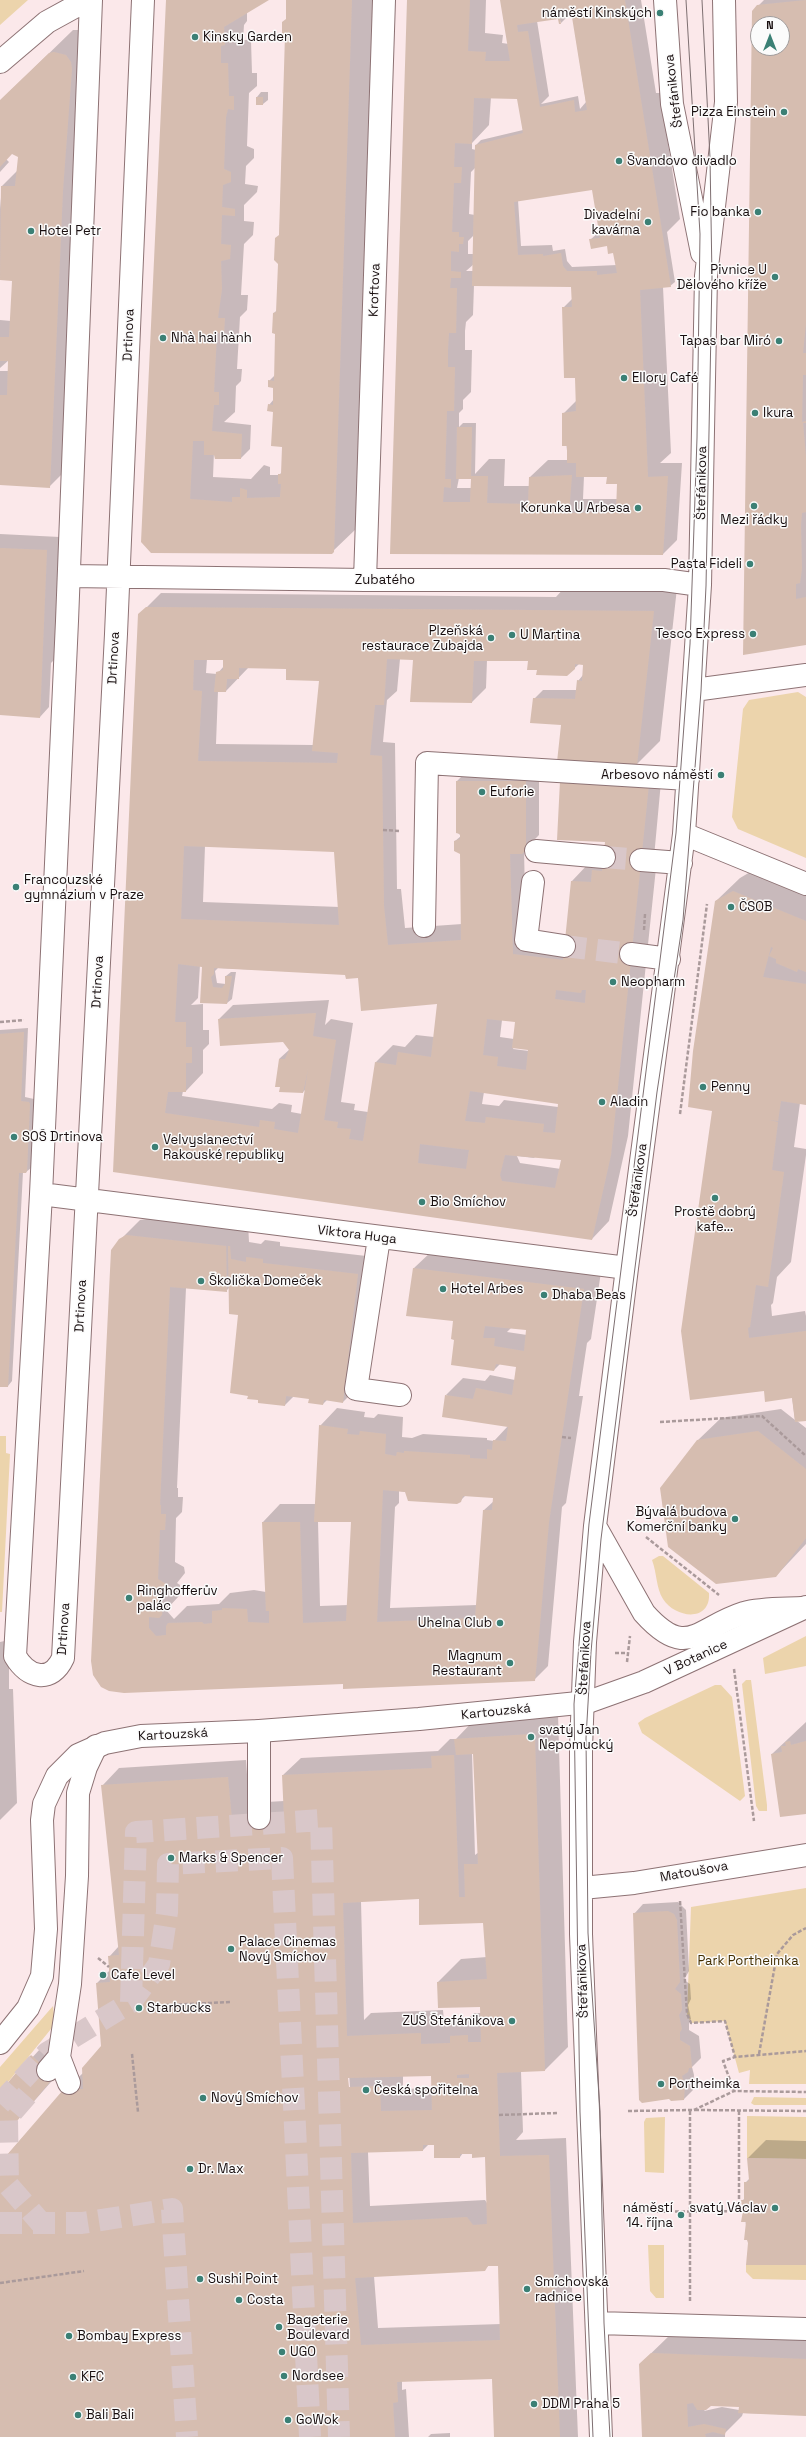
<!DOCTYPE html>
<html>
<head>
<meta charset="utf-8">
<style>
	body { margin:0 }
	#map { position:relative; width:806px; height:2437px; overflow:hidden; background:#fbe8ea; font-family:"Space Grotesk",sans-serif }
	canvas { display:block }
	.north { position:absolute; left:750px; top:16px; width:40px; height:40px; box-sizing:border-box; background:#fbfbfb; border:1px solid #a09c9c; border-radius:50%; rotate:0deg; font-size:11px; font-weight:700; line-height:16px; text-align:center; color:#170d0e }
	.north::after { content:''; display:block; margin:auto; width:14px; height:18px; background:#3b8075; clip-path:polygon(50% 0,100% 100%,50% 72%,0 100%) }
</style>
</head>
<body>
<div id="map">
<canvas width="806" height="2437"></canvas>
<div class="north">N</div>
</div>
<script>
const ctx = document.querySelector('canvas').getContext('2d');
ctx.lineJoin = 'round';
function fill(path, color) { ctx.fillStyle = color; ctx.fill(path, 'evenodd'); }
function trace(path, color, width, dash) { ctx.strokeStyle = color; ctx.lineWidth = width; ctx.lineCap = dash ? 'butt' : 'round'; ctx.setLineDash(dash || []); ctx.stroke(path); }
function drawText(font, color, halo, rows, align = 'center') {
  ctx.font = font + ' "Space Grotesk",sans-serif'; ctx.lineWidth = 3; ctx.setLineDash([]); ctx.textBaseline = 'middle'; ctx.strokeStyle = halo; ctx.fillStyle = color; for (const [text, x, y, turn = 0] of rows) {
    ctx.save(); ctx.translate(x, y); ctx.rotate((+turn || 0) * Math.PI / 180); ctx.textAlign = isNaN(turn) ? turn : align; if (halo) ctx.strokeText(text, 0, 0); ctx.fillText(text, 0, 0); ctx.restore();
  }
}
fill(new Path2D(`
	M0,0H28L0,25Z
	M798,692L806,697V858L738,829L732,817L743,709L749,700Z
	M0,1436H6V1453L10,1454L2,1612H0Z
	M659,1556H663L709,1593C711,1622 676,1619 663,1599C656,1588 657,1573 652,1560Z
	M806,1636V1666L765,1674L763,1658Z
	M746,1680H751L767,1805V1811H759L756,1806L742,1684Z
	M715,1685H721L732,1697L745,1796L740,1801L642,1733L638,1723L645,1718Z
	M806,1888V2084H749L750,2070L739,2073L725,2021L691,2023L687,2014L691,1907Z
	M53,2006L55,2024L0,2092V2067Z
	M754,2097L806,2098V2105H754L751,2103Z
	M747,2116L806,2117V2159L747,2158Z
	M665,2117L664,2173L645,2172L644,2122L646,2118Z
	M648,2245H664V2298H656L650,2291Z
	M746,2265H806V2280L753,2279L746,2272Z`), '#ecd4ac');
fill(new Path2D(`
	M167,0H267L247,12V21L244,25L243,40H251L252,73H257V86L249,93L247,146L254,149V158L246,166L245,184L258,186L257,192L244,205V221L254,222L253,235L244,244L241,295H248L247,310L240,317L237,369H242L241,381L236,386L235,412L224,422L251,425L250,449L241,458H216L214,452L213,477L251,479L264,465L270,467V475H279L282,472L283,446L274,411L269,405L274,399V387L269,381L275,375L276,333L274,313L277,310L287,0H374L357,528L333,551L151,552Z
	M408,0H486L485,33L503,35L502,43L509,44L501,0H641L656,93H660L680,219L667,232L675,282L670,286L663,287L671,453L660,463H682L677,540L663,554L391,553ZM572,12L586,102L580,109L578,96L541,104L549,96L537,21L559,18L561,23ZM491,97L518,98L523,130L481,140L476,145V150L472,149V143L489,125ZM476,167L475,215L469,214L471,172ZM593,187L600,231L590,240L608,245L614,252L617,265L572,267L567,261L565,249L553,251L552,245L521,246L518,200ZM474,235V254H468V241ZM474,264L473,271H466ZM474,285L572,286L573,298L563,308L576,377L577,400L563,414L568,460H548L530,477V486H504L505,459H489L475,474L476,423H463L459,427V413L463,409V400L471,392L472,350H465V331L466,322L473,315ZM584,476H608L618,483L617,499H583ZM459,478H472L471,488H457Z
	M764,0H806V644L744,654L758,6ZM758,24H782V48H758Z
	M73,30H85L72,464L49,487L0,484V371H9V360L0,368V320L11,321L14,280L0,279V209L2,186L18,170L19,156L12,153L6,159L9,162L0,172V101Z
	M261,92H268V100L263,104L257,97Z
	M0,534L60,537L55,659L51,663L49,707L40,717L0,714Z
	M565,587L677,588L660,741L637,764L563,724L534,699L543,690H577L578,681L583,675L584,664H579L567,675L537,669L529,660H487L486,688L472,702L415,659H400L397,691L387,700L383,742L395,743L397,889H401L405,928L462,924L461,853L455,841L461,836L457,832V781L471,767H539V835L524,850L526,938L566,942L572,881L589,863L604,860L606,841L662,771L653,868H656L628,1136L609,1221L592,1239L114,1171L139,615L161,593L556,597ZM207,659H224V666L217,674L206,673ZM249,667L287,668L320,680L314,745L216,744L218,691H226ZM205,846L335,850L340,907L203,902ZM200,965L203,967L201,1002L227,1003L232,999L236,972H231L226,976V984L217,983L215,971L218,968L346,974L359,977L438,1002L434,1037L416,1035L405,1047L393,1045L376,1062L368,1112L354,1110L355,1104L341,1102L353,1023L331,1019L325,1025L329,1000L233,1005L219,1019L283,1041L290,1049L279,1059L303,1092L306,1089L302,1114L291,1112L292,1105L279,1103L272,1109L182,1096L183,1091H186L203,1073V1050L209,1044V1030H203V1004L191,1005L198,998ZM502,1020L516,1021L514,1039L500,1037ZM514,1047L529,1049V1051L513,1049ZM484,1092L559,1103L558,1107L504,1100L499,1106L482,1104ZM517,1156L534,1158L536,1156L563,1159L561,1169L520,1163Z
	M757,868L806,888V1104L800,1103L794,1147L806,1149V1155L791,1262L777,1277L773,1303L771,1305L772,1316L805,1311L806,1316V1420L797,1421L806,1428V1544L776,1576L697,1441L721,1418L781,1409L795,1420L792,1397L765,1390L690,1399L714,1111L716,901L740,878Z
	M28,1028L25,1097L34,1099L31,1168L26,1172H23L12,1381L8,1386H0V1030Z
	M196,1216L248,1223L249,1242L261,1244L265,1240L280,1242V1246L375,1257L361,1384L343,1402L327,1400L323,1404L310,1398L294,1396L285,1405L240,1314L229,1288L226,1291L186,1288L177,1488H178V1497H183L182,1512L176,1518L175,1562L184,1567L185,1573L177,1583L180,1585L179,1596L166,1610L174,1619L187,1606L219,1604L230,1593L254,1590L266,1592L263,1522L280,1504H316L320,1426L337,1408L365,1412L364,1417L374,1418L378,1414L403,1417L402,1437L412,1438L423,1434L487,1438V1440L494,1441L508,1426L446,1395L463,1378L485,1381L490,1375L515,1380L518,1366L500,1364L494,1370L456,1339L454,1320L407,1315L414,1268L432,1251L601,1272L591,1339L587,1343L579,1396H583L566,1503L562,1507L548,1666L534,1680L343,1683L124,1692L122,1238L140,1220L153,1218L189,1222L188,1225ZM511,1328L528,1329L527,1335L507,1332ZM399,1491L460,1501L466,1495L494,1497V1501L484,1510L477,1605L390,1608L395,1507L399,1503ZM318,1521H352L348,1605L320,1606Z
	M9,1640V1689H13L17,1803L0,1820V1642Z
	M558,1714L568,2047L545,2070L521,2071L523,2132L516,2140L566,2138L578,2437H495L493,2378L402,2381V2390L406,2389L409,2437H0V2163L64,2091L83,2073L102,2046L97,1983L110,1970L109,1957L119,1946L102,1786L119,1768L246,1760L249,1803L284,1801L283,1775L301,1758L438,1751L450,1739H456L478,1716ZM472,1753H474L479,1852L475,1855ZM419,1898L484,1922L487,1957L461,1959L438,1982L439,2007L481,2006L482,2013H474L466,2021H444L443,2010L371,2013L364,2020L361,1901ZM347,2073H349L350,2087L348,2089ZM403,2075H432V2088L403,2089ZM429,2144H435L460,2157L463,2153L487,2156V2203L485,2200L370,2206L368,2152L423,2150ZM489,2265H499L501,2324L378,2328L374,2276L484,2270Z
	M806,1722V1812L772,1754Z
	M678,1902L686,1910L689,1971L684,1980L690,1984L691,1999L688,2005L691,2019L689,2021V2030L699,2036L701,2058L692,2067L694,2075L693,2090L684,2099L634,1914L643,1904Z
	M50,2038L72,2058L0,2140V2093Z
	M766,2140L806,2141V2264L749,2243L742,2201L746,2197L745,2183L750,2178L748,2158Z
	M670,2335L806,2340V2415L743,2413L742,2416L725,2433V2437H643L640,2364ZM711,2404L740,2406L739,2410L722,2407L704,2411Z
	M450,2433V2437H428L431,2434Z`), '#0003');
fill(new Path2D(`
	M166,0H269L224,27L225,45L221,46V63H228L229,96H234V110L228,109L226,117L224,169L231,172V182L223,185L222,207L235,209V216L222,215L221,244L231,245L230,259L221,261L222,289L218,318H225L224,334L217,333L214,392H219V405H214L212,431L242,434L241,459H215L214,455H204V441H193L190,499L232,502V497H240V488L247,490V498L280,497L281,484H278V474H281L282,447L271,446L273,412L267,411L268,404L273,405V388L268,387V380L274,381L275,334L272,333L273,313L276,312L278,264L274,260L275,238L279,235L285,35L282,33V22L286,19V0H352L334,552L332,554L151,553L141,542Z
	M407,0H470L468,51L486,52L485,61H510L500,0H625L671,287L640,290L648,477L668,476L663,555L390,554ZM571,11L587,110L575,112L574,100L540,107L528,31L518,32L517,25L558,19L559,24H561L559,13ZM474,98L517,99L523,133L475,145L472,286L571,287L572,307H562L564,378H575L576,411L562,413V446H567V463H576V477H607L606,484H617L616,512L569,513L572,475L529,477L528,504L487,503L488,476H471L472,427H457L456,479H471L470,502H443L444,487L451,488V479H445L447,411H454L455,367H448V349L449,333H456L457,288H450L451,278H461V272L451,271V251L459,252V244H463L464,237H459V232H452L454,183H461L462,167H454L455,143L472,144ZM592,190L600,238L589,239L591,249L607,246L608,254L613,253L617,273L597,275V271H567L563,266L561,253L543,256V254L518,255L514,202Z
	M806,0V323L803,353H806V375H803L802,422L806,421V423H803L806,457V512L802,513L801,525L802,569L800,583L796,584V599L806,597V645L743,655L752,11L757,5ZM758,24H782V48H758Z
	M54,52L66,55L71,62L72,69L63,190L50,488L0,485V395H7L8,361H0V337H9L12,281L0,280L1,186H15L18,157L12,154L0,167V100L49,53Z
	M256,97H263V105H256Z
	M0,548L47,550L40,718L0,715Z
	M146,607L654,611L637,765L557,762L561,725L530,723L533,698L575,699L577,680L582,681L583,665L575,664V669L567,676L536,675L537,670H527L528,661H474L472,703L410,702L413,660L387,659L384,705H375L370,755L382,756L384,906L388,945L461,940L460,854L454,851V841L460,839V834L456,833V781H526V850L522,854H510L513,954L563,960L571,881L591,882L592,870L602,871L605,842L557,840L560,781L649,784L611,1155L592,1240L113,1172L138,614ZM194,660H223V670L216,672L214,692H226L227,679H239V668L286,669V680L319,681L312,751L338,753L337,763L198,761L202,691L193,690ZM184,846L334,852L339,925L181,919ZM178,964L202,967L200,1003L227,1004L232,976H225V984L222,988L213,987L211,977L214,974V968L345,975L346,979L358,978L361,1011L437,1004L431,1057L398,1052L396,1065L375,1062L363,1141L349,1139L351,1129L337,1128L338,1122L324,1120L336,1040L313,1036L316,1013L218,1019L220,1046L283,1042L289,1050L285,1059H279L275,1087H280L279,1092L303,1093L308,1069L298,1133L274,1129L275,1122L260,1120L259,1127L165,1113L168,1092H186V1063H192V1047H186V1022H175ZM556,990L581,993L582,990H586L585,1003L555,999ZM487,1019L515,1022L512,1048L528,1050L526,1070L497,1066L498,1057L483,1055ZM470,1091L558,1104L555,1133L543,1132L544,1124L486,1117L485,1123L465,1121ZM420,1144L469,1150L466,1169L418,1163ZM505,1155L561,1160L555,1188L502,1181L500,1175Z
	M733,891L806,921V972L798,969L797,972L776,963V959L769,956L773,948L771,947L763,977L806,984V1105L781,1101L778,1121L769,1120L778,1122L772,1170L784,1172L768,1287L756,1285L750,1327L748,1328L749,1338L806,1331V1421L795,1422L792,1398L765,1402L764,1391L690,1400L681,1331L712,1111L688,1107L693,1051L715,901Z
	M24,1032L21,1101L29,1102L30,1104L27,1171L26,1173H19L8,1387H0V1034Z
	M126,1235L226,1246L227,1292L170,1287L160,1505H161V1514H166L165,1530H160L158,1579L166,1584L168,1592L160,1601L163,1603L162,1615L159,1618L149,1617V1628L156,1636L166,1635V1626L168,1623L202,1622L204,1624L212,1623V1611L222,1610V1608L247,1609L248,1622L269,1623V1611H266L262,1522H300L303,1623L346,1621L351,1522H314L319,1425L348,1429L347,1434L359,1435L360,1431L386,1434L385,1454L396,1456L397,1452L404,1453V1451L470,1455V1458L487,1459V1449L492,1450L493,1440L506,1441L508,1427L442,1417L445,1395L473,1399L476,1388L512,1395L516,1367L496,1364L494,1371L451,1365L454,1340L451,1339L453,1321L406,1316L413,1268L584,1289L549,1522L535,1681L343,1689V1684L124,1693L109,1691L101,1687L93,1675L91,1661L111,1250L119,1239ZM485,1326L526,1330L524,1351L494,1346L495,1338H483ZM383,1490L405,1492L408,1501L457,1504L461,1502L463,1496L493,1498L492,1510H483L475,1618L377,1622Z
	M228,1246H230L231,1259L246,1262V1257L263,1259V1263L358,1274L343,1403L324,1400L323,1405L308,1403L309,1399L286,1396L285,1406L258,1403V1400L247,1399L248,1396L230,1393L238,1315L229,1314Z
	M758,1431L806,1469V1538L776,1577L716,1584L668,1547L660,1488L697,1440Z
	M531,1734L535,1738L545,2071L497,2073L500,2156L549,2155L560,2437H494L492,2379L397,2382L398,2402L393,2403L395,2437H0V2163L63,2090L83,2089L82,2068L101,2046L96,1983L110,1982L108,1956L119,1955L101,1785L228,1777L232,1820L284,1818L282,1775L432,1768L431,1756L454,1755L459,1897H465L464,1864H478L473,1754L456,1755L454,1739ZM419,1899V1925L483,1923L487,1979L437,1982L438,2008L480,2007L481,2042H468V2035L450,2036V2043L421,2044V2033L347,2036L343,1903ZM469,2074V2078H457V2075ZM431,2076L432,2110L381,2111L380,2086L349,2087L348,2078ZM423,2145H434V2158H460V2154H472V2158L485,2157L487,2224L473,2225L467,2217L353,2223L351,2153L423,2151ZM488,2266H498L500,2340L361,2345L355,2278L485,2271Z
	M790,1741L791,1745L806,1741V1814L780,1817L771,1754L782,1752L781,1746H786L785,1742Z
	M668,1911L674,1914L677,1920L680,1982L675,1989L681,1994L682,2010L679,2015L682,2029L680,2032V2040L690,2046L692,2068H689L688,2072L682,2076L685,2085L684,2100L671,2101L669,2099L642,2103L639,2100L633,1913Z
	M31,2055L55,2076L0,2141V2092Z
	M747,2158L806,2159V2265H746L748,2243L747,2240H744L746,2222H741L743,2211L741,2200H744V2182H747L749,2180Z
	M651,2353L806,2359V2416L738,2413L739,2407L711,2406L706,2410H697L693,2403L687,2404L688,2427L704,2424L726,2429L725,2435L713,2432L705,2434L706,2437H642L639,2364Z`), '#d6bdb0');
trace(new Path2D(`
	M604,857L641,860
	M564,946L631,954
	M131,2002L136,1832L321,1820L339,2437
	M27,2095L7,2118L8,2185L41,2223
	M0,2104L47,2053L131,2002L159,1964L167,1912L168,1864L282,1858L310,2437
	M0,2223H82L172,2209L187,2437`), '#d9c7c9', 22, [22, 11]);
const minor = new Path2D(`
	M91,0L67,621L41,1194L15,1656C28,1678 51,1684 63,1658L116,634L143,0
	M665,0L672,104L702,253
	M0,62L47,22L87,0
	M69,576L365,580H664L700,585
	M365,580L384,0
	M694,690L806,675
	M684,834L806,884
	M536,851L604,857
	M641,860L681,863
	M533,882L526,940L564,946
	M424,926L427,763L688,779
	M631,954L669,959
	M41,1194L627,1268
	M379,1238L356,1389L400,1395
	M595,1526L644,1613C687,1661 697,1628 744,1613C761,1608 784,1609 803,1608
	M259,1731V1818
	M582,1888L634,1883L806,1855
	M59,2057L69,2083
	M48,2070L59,2057L70,1984L77,1876L78,1793L86,1767L96,1746
	M597,2323L806,2329
	M601,2437L581,1934V1748L585,1642L595,1526L627,1268L684,834L700,585L706,276L726,102L724,0`);
const major = new Path2D(`
	M0,2043L28,2008L42,1976L46,1929L42,1820L44,1804L57,1776L78,1755L105,1743L141,1736L259,1731L419,1719L588,1702L644,1682L806,1607`);
trace(minor, '#8d7274', 24);
trace(major, '#8d7274', 24);
trace(new Path2D(`
	M383,830L400,831
	M644,930L645,914
	M0,1022L24,1020
	M680,1114L707,904
	M660,1422L762,1416L806,1456
	M562,1437L571,1438
	M646,1537L719,1595
	M615,1653H626
	M627,1662L630,1636
	M734,1669L754,1821
	M680,1901L687,2014L691,2023L725,2021L735,2057L806,2051
	M98,1958L109,1967
	M166,2005L231,2002
	M132,2054L138,2112
	M759,2054L777,1954L793,1935L806,1928
	M734,2091L723,2061L735,2057
	M695,2110L806,2111
	M628,2111L694,2110L734,2091L806,2092
	M499,2115L557,2113
	M739,2211V2111
	M633,2212L743,2211
	M0,2283L84,2271
	M690,2301V2110`), '#aa9a9b', 2.5, [4, 2]);
trace(minor, '#fff', 22);
trace(major, '#fff', 22);
trace(new Path2D(`
	M593,2437L580,2112L574,1704L589,1524L676,833L690,644L697,438L700,234L686,0
	M610,2437L604,2323L600,2111L588,1933L586,1738L591,1652L601,1539L657,1092L683,920L701,691L706,586L712,277L710,158L702,0`), '#7e6f71', 1);
for (const [x, y, r, color] of [
	[660,13,4,"#3b8075"],
	[195,37,4,"#3b8075"],
	[784,112,4,"#3b8075"],
	[619,161,4,"#3b8075"],
	[758,212,4,"#3b8075"],
	[648,222,4,"#3b8075"],
	[31,231,4,"#3b8075"],
	[775,277,4,"#3b8075"],
	[163,338,4,"#3b8075"],
	[779,341,4,"#3b8075"],
	[624,378,4,"#3b8075"],
	[755,413,4,"#3b8075"],
	[754,506,4,"#3b8075"],
	[638,508,4,"#3b8075"],
	[750,564,4,"#3b8075"],
	[753,634,4,"#3b8075"],
	[512,635,4,"#3b8075"],
	[491,638,4,"#3b8075"],
	[721,775,4,"#3b8075"],
	[482,792,4,"#3b8075"],
	[16,887,4,"#3b8075"],
	[731,907,4,"#3b8075"],
	[613,982,4,"#3b8075"],
	[703,1087,4,"#3b8075"],
	[602,1102,4,"#3b8075"],
	[14,1137,4,"#3b8075"],
	[155,1147,4,"#3b8075"],
	[715,1198,4,"#3b8075"],
	[422,1202,4,"#3b8075"],
	[201,1281,4,"#3b8075"],
	[443,1289,4,"#3b8075"],
	[544,1295,4,"#3b8075"],
	[735,1519,4,"#3b8075"],
	[129,1598,4,"#3b8075"],
	[500,1623,4,"#3b8075"],
	[510,1663,4,"#3b8075"],
	[531,1737,4,"#3b8075"],
	[171,1858,4,"#3b8075"],
	[231,1949,4,"#3b8075"],
	[103,1975,4,"#3b8075"],
	[139,2008,4,"#3b8075"],
	[512,2021,4,"#3b8075"],
	[661,2084,4,"#3b8075"],
	[366,2090,4,"#3b8075"],
	[203,2098,4,"#3b8075"],
	[190,2169,4,"#3b8075"],
	[775,2208,4,"#3b8075"],
	[681,2215,4,"#3b8075"],
	[200,2279,4,"#3b8075"],
	[527,2289,4,"#3b8075"],
	[239,2300,4,"#3b8075"],
	[279,2327,4,"#3b8075"],
	[69,2336,4,"#3b8075"],
	[282,2352,4,"#3b8075"],
	[284,2376,4,"#3b8075"],
	[73,2377,4,"#3b8075"],
	[534,2404,4,"#3b8075"],
	[78,2415,4,"#3b8075"],
	[288,2420,4,"#3b8075"]
]) { const dot = new Path2D(); dot.arc(x, y, r, 0, 2 * Math.PI); ctx.fillStyle = color; ctx.fill(dot); trace(dot, '#fbfbfb', 1.5); }
drawText('13px', '#170d0e', '#fbfbfb', [
	["náměstí Kinských",652,13,"right"],
	["Kinsky Garden",203,37],
	["Pizza Einstein",776,112,"right"],
	["Švandovo divadlo",627,161],
	["Fio banka",750,212,"right"],
	["Divadelní",640,215,"right"],
	["kavárna",640,230,"right"],
	["Hotel Petr",39,231],
	["Pivnice U",767,270,"right"],
	["Dělového kříže",767,285,"right"],
	["Nhà hai hành",171,338],
	["Tapas bar Miró",771,341,"right"],
	["Ellory Café",632,378],
	["Ikura",763,413],
	["Korunka U Arbesa",630,508,"right"],
	["Mezi řádky",754,520,"center"],
	["Pasta Fideli",742,564,"right"],
	["Plzeňská",483,631,"right"],
	["restaurace Zubajda",483,646,"right"],
	["Tesco Express",745,634,"right"],
	["U Martina",520,635],
	["Arbesovo náměstí",713,775,"right"],
	["Euforie",490,792],
	["Francouzské",24,880],
	["gymnázium v Praze",24,895],
	["ČSOB",739,907],
	["Neopharm",621,982],
	["Penny",711,1087],
	["Aladin",610,1102],
	["SOŠ Drtinova",22,1137],
	["Velvyslanectví",163,1140],
	["Rakouské republiky",163,1155],
	["Bio Smíchov",430,1202],
	["Prostě dobrý",715,1212,"center"],
	["kafe...",715,1227,"center"],
	["Školička Domeček",209,1281],
	["Hotel Arbes",451,1289],
	["Dhaba Beas",552,1295],
	["Bývalá budova",727,1512,"right"],
	["Komerční banky",727,1527,"right"],
	["Ringhofferův",137,1591],
	["palác",137,1606],
	["Uhelna Club",492,1623,"right"],
	["Magnum",502,1656,"right"],
	["Restaurant",502,1671,"right"],
	["svatý Jan",539,1730],
	["Nepomucký",539,1745],
	["Marks & Spencer",179,1858],
	["Palace Cinemas",239,1942],
	["Nový Smíchov",239,1957],
	["Cafe Level",111,1975],
	["Starbucks",147,2008],
	["ZUŠ Štefánikova",504,2021,"right"],
	["Portheimka",669,2084],
	["Česká spořitelna",374,2090],
	["Nový Smíchov",211,2098],
	["Dr. Max",198,2169],
	["náměstí",673,2208,"right"],
	["14. října",673,2223,"right"],
	["svatý Václav",767,2208,"right"],
	["Sushi Point",208,2279],
	["Smíchovská",535,2282],
	["radnice",535,2297],
	["Costa",247,2300],
	["Bageterie",287,2320],
	["Boulevard",287,2335],
	["Bombay Express",77,2336],
	["UGO",290,2352],
	["Nordsee",292,2376],
	["KFC",81,2377],
	["DDM Praha 5",542,2404],
	["Bali Bali",86,2415],
	["GoWok",296,2420]
], 'left');
drawText('13px', '#170d0e', '#fbfbfb', [
	["Štefánikova",674,91,-97],
	["Kroftova",375,290,-88],
	["Drtinova",129,335,-88],
	["Štefánikova",702,483,-89],
	["Zubatého",385,580],
	["Drtinova",114,658,-87],
	["Drtinova",98,982,-87],
	["Štefánikova",638,1180,-82],
	["Viktora Huga",357,1235,7],
	["Drtinova",81,1306,-87],
	["Drtinova",64,1629,-86],
	["Štefánikova",585,1658,-87],
	["V Botanice",696,1658,-25],
	["Kartouzská",496,1712,-6],
	["Kartouzská",173,1735,-3],
	["Matoušova",694,1872,-10],
	["Štefánikova",583,1981,-92]
]);
drawText('13px', '#432e00', '#fbfbfb', [
	["Park Portheimka",748,1961]
]);
</script>
</body>
</html>
